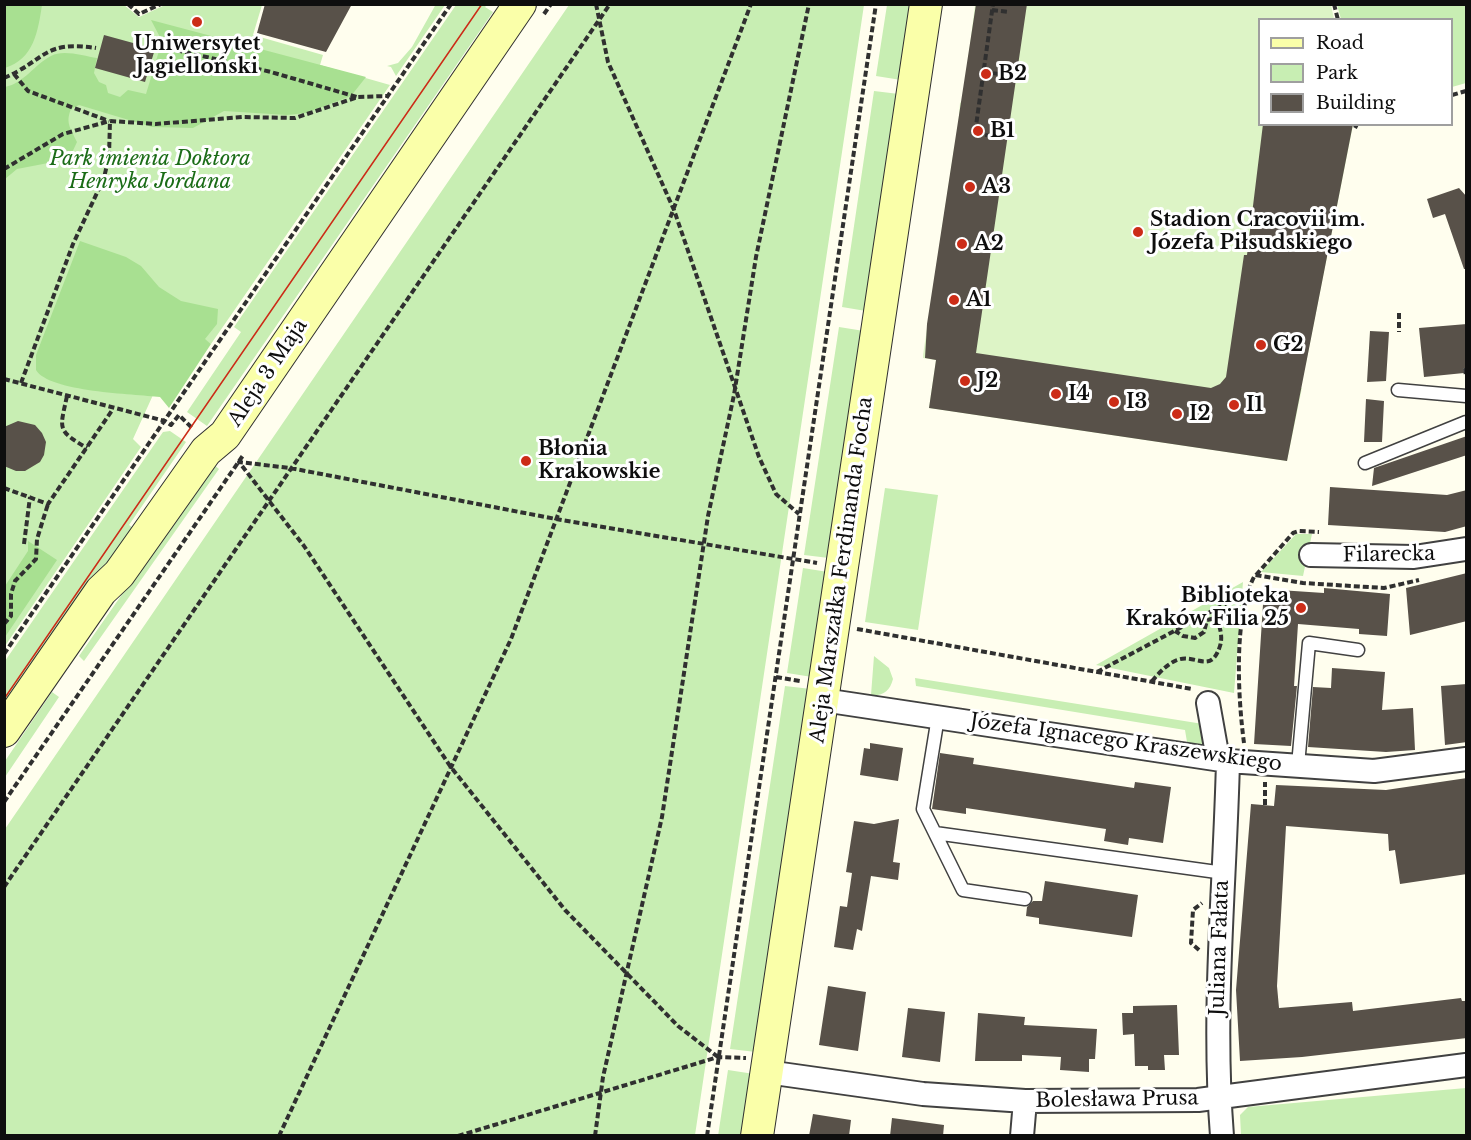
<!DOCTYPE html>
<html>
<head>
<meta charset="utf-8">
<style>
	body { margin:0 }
	#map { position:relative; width:1471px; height:1140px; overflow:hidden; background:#fffeee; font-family:"Libre Baskerville",serif }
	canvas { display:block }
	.frame { position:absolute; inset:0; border:6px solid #0e0e0e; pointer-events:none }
	.legend { position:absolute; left:1258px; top:18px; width:195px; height:108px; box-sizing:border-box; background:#fff; border:2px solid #9f9f9f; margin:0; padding:8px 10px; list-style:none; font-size:18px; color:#0e0e0e }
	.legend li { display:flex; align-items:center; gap:12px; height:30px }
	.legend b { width:30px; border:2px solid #9f9f9f }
</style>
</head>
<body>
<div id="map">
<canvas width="1471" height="1140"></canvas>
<div class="frame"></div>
<ul class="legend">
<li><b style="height:8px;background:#faffa9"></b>Road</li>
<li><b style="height:16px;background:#c8eeb3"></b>Park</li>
<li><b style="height:16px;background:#585149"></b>Building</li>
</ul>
</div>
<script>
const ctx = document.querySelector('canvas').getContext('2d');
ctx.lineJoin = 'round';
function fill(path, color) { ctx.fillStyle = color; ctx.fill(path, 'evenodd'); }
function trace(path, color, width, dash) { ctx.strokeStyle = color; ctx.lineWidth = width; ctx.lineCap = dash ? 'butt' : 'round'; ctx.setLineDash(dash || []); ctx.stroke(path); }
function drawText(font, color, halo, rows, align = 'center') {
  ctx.font = font + ' "Libre Baskerville",serif'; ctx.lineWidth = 6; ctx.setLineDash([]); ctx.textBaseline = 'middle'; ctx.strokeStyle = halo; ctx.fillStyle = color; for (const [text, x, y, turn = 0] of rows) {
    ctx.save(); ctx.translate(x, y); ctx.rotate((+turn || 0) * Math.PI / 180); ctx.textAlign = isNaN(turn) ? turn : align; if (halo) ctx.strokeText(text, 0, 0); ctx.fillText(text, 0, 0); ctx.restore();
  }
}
fill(new Path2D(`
	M436,4L445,5L396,76L391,67L387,66L398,63L412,47Z
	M5,5H124L139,17L165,5H262L253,35L323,55L320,65L390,85L211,344L205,340L153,395L133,439L141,447L5,646Z
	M456,5H487L485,7L493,12L207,426L187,412L241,332L234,327Z
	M569,5H864L695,1135H5V829Z
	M887,5H912L901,80L876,76Z
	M1337,5H1466V83L1452,87V20L1341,19Z
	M874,91L899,94L866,311L842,307Z
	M839,327L864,331L829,558L804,555Z
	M170,431L186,442L129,525L136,530L5,721V661L163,432Z
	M213,464L219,469L84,661L79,656Z
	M885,488L938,495L918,630L865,622Z
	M1296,534H1312L1303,576L1261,572Z
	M803,568L828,572L812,677L787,673Z
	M1243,582L1234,693L1096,665Z
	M874,656L889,668L893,679C890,691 883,696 871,695Z
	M915,678L1203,724L1205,750L1188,748L1185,730L916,686Z
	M785,686L811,689L756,1052L730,1049Z
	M52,692L59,697L5,777V761Z
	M728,1070L754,1074L745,1135L718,1136Z
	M1466,1088V1135H1241L1240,1115L1248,1107Z`), '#c8eeb3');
fill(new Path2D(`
	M5,4L42,5C38,31 34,59 5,68Z
	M151,20L366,77L351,96L306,113L287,115L224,111L193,128L152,127L79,105L71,109C65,123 71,129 77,142L69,159L17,169L5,179V87C24,83 34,65 51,56C63,49 84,56 97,58L94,73L99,82L106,85L108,93L120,97L128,90L146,94L162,41Z
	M80,241L126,257L141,266L159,287L181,301L218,309L217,324L205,339L211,344L169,408L160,397C134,394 49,392 36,370V355Z
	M28,541L57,560L5,637V586L28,551Z`), '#a8e091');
fill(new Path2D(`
	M975,5H1331L1334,19L1260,20V124L1353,125L1306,363L1301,362L1299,374H1304L1300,375L1297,387L1302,388L1287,461L929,408L936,360L923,358V355L954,149L957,140L960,103L963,101Z`), '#ddf4c6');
fill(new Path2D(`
	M265,4H352L326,52L257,33Z
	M976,4H1027L976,353L1211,388L1220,384L1226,377L1244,255H1247L1263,124H1353L1287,461L929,408L936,360L925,358L927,324Z
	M104,35L155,49L145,82L95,68Z
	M1459,188L1467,197V269H1464L1445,214L1433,218L1427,199Z
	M1467,324V368H1463L1464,373L1424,377L1419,328Z
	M1370,331L1389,332L1386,381L1367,382Z
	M1366,399L1384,401L1382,442H1364Z
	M18,421L35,425L42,433L46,442L44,455L40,462L25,471H16L4,466V427Z
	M1467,436V455L1372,486L1374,468Z
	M1330,487L1447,495L1467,490V526L1445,532L1328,525Z
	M1467,573V621L1410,635L1406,588Z
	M1324,588L1390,594L1387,636L1359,634V629L1298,624L1294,686H1297L1291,746L1254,744L1264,589L1324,593Z
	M1332,668L1385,672L1382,710L1413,708L1415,750L1386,752L1308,747L1313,687L1331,688Z
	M1467,684V742L1445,745L1441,686Z
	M870,743L903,748L898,781L860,775L864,748L870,749Z
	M940,753L974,758L973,764L1134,788L1135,782L1171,787L1163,843L1129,838L1128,845L1104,841L1106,829L966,808V814L932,809Z
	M1467,778V874L1400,884L1395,850L1389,851L1388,834L1286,826L1277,986L1279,1008L1352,1002L1353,1011L1461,998L1462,1001H1467V1038L1302,1057L1240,1061L1236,990L1251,804L1274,806L1276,785L1386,790Z
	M899,819L893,862L900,863L898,880L871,876L862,931L857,929L853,950L834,947L840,906L847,907L852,873L846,872L854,821L874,824Z
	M1045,881L1138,895L1132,937L1039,924V918L1026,916L1027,907L1033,901H1042Z
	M828,986L866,992L858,1051L819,1045Z
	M1177,1005L1179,1055H1164L1165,1070H1148V1066H1135L1134,1034L1123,1035L1122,1013H1133V1006Z
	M908,1008L945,1012L940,1062L902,1057Z
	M978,1013L1025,1017L1024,1025L1097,1029L1095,1059H1089V1072L1060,1070L1061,1057L1022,1055V1061H975Z
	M813,1114L851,1120L849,1136H809Z
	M892,1118L944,1125L943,1136H890Z`), '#585149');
const lane = new Path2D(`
	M1398,390L1466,396
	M1365,463L1466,422
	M938,717L923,809L963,890L1025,899
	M1298,765L1309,643L1358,650
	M935,833L1224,873`);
const street = new Path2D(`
	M1311,555L1414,557L1466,549
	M823,700L1228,761L1374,771L1466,759
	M1208,703L1218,759
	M767,1072L923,1094L1025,1101L1198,1100L1466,1065
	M1022,1136L1025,1101
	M1222,1136C1212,1010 1225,886 1228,761`);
const secondary = new Path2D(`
	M4,731L101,591L119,574L206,451L225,435L520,4
	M757,1136L926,4`);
trace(lane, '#414141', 15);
trace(street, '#414141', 26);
trace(secondary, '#303030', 34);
trace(new Path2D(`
	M128,4L139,14L161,4
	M596,4L608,62L674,210L759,457L776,494L799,514
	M1334,4L1338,20
	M992,10L1009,12
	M544,14L551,4
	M159,46L271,72L357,97
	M984,72L1000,74
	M14,74L28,91L109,121
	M4,78C46,60 43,40 96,48
	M1452,95L1466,91
	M1355,128L1357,124
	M991,136L975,133L993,4
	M4,169L63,134L110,121
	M1399,313V332
	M1465,368L1466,377
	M4,379L165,421L171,425L179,415L193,429
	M21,383L73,244L104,178L109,156L110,121L156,124L242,117L295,118L358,97L387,96
	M67,396C60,429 56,430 87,448
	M4,488L48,504L113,409
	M24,544L30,497
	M1256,575L1293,533L1299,531L1319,532
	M4,624L11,616V594L15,581L36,559L37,539L48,504
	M857,629L1192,689
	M4,654L451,4
	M1097,672L1244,594
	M776,677L800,681
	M1152,681C1159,673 1167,664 1177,660C1195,653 1211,675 1220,646C1223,637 1220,626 1216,618L1207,620L1204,632L1195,638L1183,636L1175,631
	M1244,743C1238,698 1233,615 1255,575L1303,583L1384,588L1419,580
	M4,802L244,454
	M1265,805V782
	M4,887L610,4
	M1199,950L1191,943L1193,910L1202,903
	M718,1057L678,1026L565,910L450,766L304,546L239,462L290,468L556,519L817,563
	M279,1136L511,639L751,4
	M458,1136L718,1057L746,1058
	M595,1136L603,1077L662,817L708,516L734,395L756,257L809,4
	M707,1136L876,4`), '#303030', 4, [6, 3]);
trace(lane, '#fff', 12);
trace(street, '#fff', 22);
trace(secondary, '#faffa9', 32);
trace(new Path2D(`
	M4,699L482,4`), '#cc2c17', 1.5);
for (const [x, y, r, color] of [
	[197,22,6,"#cc2c17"],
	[986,74,6,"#cc2c17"],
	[978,131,6,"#cc2c17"],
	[970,187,6,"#cc2c17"],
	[1138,232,6,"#cc2c17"],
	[962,244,6,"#cc2c17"],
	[954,300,6,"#cc2c17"],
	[1261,345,6,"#cc2c17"],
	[965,381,6,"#cc2c17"],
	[1056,394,6,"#cc2c17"],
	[1114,402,6,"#cc2c17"],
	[1234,405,6,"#cc2c17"],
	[1177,414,6,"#cc2c17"],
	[526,461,6,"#cc2c17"],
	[1301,608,6,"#cc2c17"]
]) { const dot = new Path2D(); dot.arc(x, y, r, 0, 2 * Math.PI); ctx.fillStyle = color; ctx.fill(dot); trace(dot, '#fff', 2); }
drawText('bold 20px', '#0e0e0e', '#fff', [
	["Uniwersytet",197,44,"center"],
	["Jagielloński",197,67,"center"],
	["B2",998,74],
	["B1",990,131],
	["A3",982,187],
	["Stadion Cracovii im.",1150,220],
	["Józefa Piłsudskiego",1150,243],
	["A2",974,244],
	["A1",966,300],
	["G2",1273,345],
	["J2",977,381],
	["I4",1068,394],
	["I3",1126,402],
	["I1",1246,405],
	["I2",1189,414],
	["Błonia",538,449],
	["Krakowskie",538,472],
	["Biblioteka",1289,596,"right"],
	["Kraków Filia 25",1289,619,"right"]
], 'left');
drawText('italic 20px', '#1b6c17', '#fff', [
	["Park imienia Doktora",150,159],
	["Henryka Jordana",150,182]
]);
drawText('20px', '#0e0e0e', '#fff', [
	["Aleja 3 Maja",268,373,-56],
	["Filarecka",1389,555,-1],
	["Aleja Marszałka Ferdinanda Focha",842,570,-82],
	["Józefa Ignacego Kraszewskiego",1126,743,8],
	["Juliana Fałata",1220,948,-88],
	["Bolesława Prusa",1117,1100,-1]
]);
</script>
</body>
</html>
